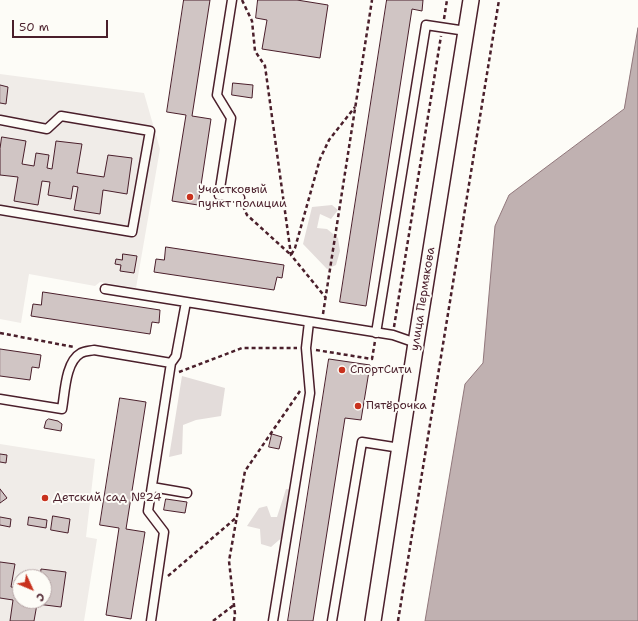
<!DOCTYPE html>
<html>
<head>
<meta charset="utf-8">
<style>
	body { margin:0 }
	#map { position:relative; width:638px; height:621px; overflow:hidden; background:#fdfcf7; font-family:"Shantell Sans",sans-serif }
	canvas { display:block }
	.north { position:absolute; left:12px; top:569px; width:40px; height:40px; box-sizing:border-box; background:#fdfcf7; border:1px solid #b5a4a5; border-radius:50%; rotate:134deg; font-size:11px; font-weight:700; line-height:16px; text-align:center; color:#4a1f2b }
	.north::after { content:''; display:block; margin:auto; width:14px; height:18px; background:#c8321e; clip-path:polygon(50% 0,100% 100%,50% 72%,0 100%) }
	.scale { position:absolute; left:12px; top:20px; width:96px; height:18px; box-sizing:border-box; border:2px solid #4a1f2b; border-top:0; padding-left:5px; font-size:12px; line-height:14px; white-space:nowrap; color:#4a1f2b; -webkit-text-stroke:3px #fdfcf7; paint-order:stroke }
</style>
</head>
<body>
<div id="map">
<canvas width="638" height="621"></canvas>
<div class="north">С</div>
<div class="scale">50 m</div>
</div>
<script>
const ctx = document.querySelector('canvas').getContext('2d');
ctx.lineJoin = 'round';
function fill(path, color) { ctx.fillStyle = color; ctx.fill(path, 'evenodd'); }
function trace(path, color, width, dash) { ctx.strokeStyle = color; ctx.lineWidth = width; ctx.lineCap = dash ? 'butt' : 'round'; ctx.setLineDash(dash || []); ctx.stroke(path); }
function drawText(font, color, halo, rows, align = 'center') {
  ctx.font = font + ' "Shantell Sans",sans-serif'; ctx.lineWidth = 4; ctx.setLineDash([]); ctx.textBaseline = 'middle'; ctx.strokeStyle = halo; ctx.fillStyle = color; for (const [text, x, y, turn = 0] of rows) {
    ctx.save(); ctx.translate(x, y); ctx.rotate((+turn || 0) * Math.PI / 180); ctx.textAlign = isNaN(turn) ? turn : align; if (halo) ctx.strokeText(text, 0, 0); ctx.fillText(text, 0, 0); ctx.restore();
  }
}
fill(new Path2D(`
	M0,74L144,93L160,149L136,288L100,282L95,286L29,274L21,323L0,319Z
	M0,444L95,459L86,537L97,539L84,621H0ZM20,577H44V601H20Z`), '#f0ece8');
fill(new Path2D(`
	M332,205L338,210L331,219L320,214L317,228L327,229L338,238L340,251L336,265L327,269L303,244L312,207Z
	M182,376L225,388L221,416L196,420L183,425L182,454L169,457Z
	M286,489L295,490L286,534L271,547L261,544L260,529L247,526L259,508L267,506L271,517H277Z`), '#e3dcda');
const water = new Path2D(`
	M638,28V621H425L465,384L483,363L495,226L509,195L624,109Z`);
fill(water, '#c0b1b1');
trace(water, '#91777b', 1);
const building = new Path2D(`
	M184,0H210L192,116L211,119L198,205L172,201L186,115L167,112Z
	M258,0H297L328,5L320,58L262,49L267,20L256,18Z
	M387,0H423L422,11L412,9L366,306L340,302Z
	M233,83L253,85L252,98L232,95Z
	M0,85L8,87L6,104L0,103Z
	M2,137L26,141L22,164L34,166L36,153L49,155L47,168L52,169L56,141L82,144L77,173L104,177L108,155L132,158L127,194L103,190L100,214L74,210L78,187L73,186L71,199L48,195L50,182L42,181L38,205L14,201L18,177L0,175V149Z
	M166,247L284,265L282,278L277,277L274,290L154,272L156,259L164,260Z
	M123,254L137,256L134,273L120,271L121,265L115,264L116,259L122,260Z
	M43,292L160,310L159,323L152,322L150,334L31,316L33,304L41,305Z
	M0,349L41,355L39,368L32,367L30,380L0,376Z
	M329,359L370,365L361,420L345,418L313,621H288Z
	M120,398L146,402L126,529L145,532L131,619L106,615L119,528L100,525Z
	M49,419L58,421L62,424L61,431L44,428L46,421Z
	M272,434L282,437L279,449L269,447Z
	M0,454L7,455L6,463L0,462Z
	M0,489L7,498L0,503Z
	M166,499L187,502L185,513L164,510Z
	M53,516L70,519L68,533L51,530Z
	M0,517L11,519L10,527L0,525Z
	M29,517L47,520L46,528L28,525Z
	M0,562L15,564L11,587L20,588V601H44V577H40L41,569L66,572L61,607L37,604L34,621H10L13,600L0,598Z`);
fill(building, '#d0c5c4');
trace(building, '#4a1f2b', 1);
const service = new Path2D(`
	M232,0L217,95L231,118L219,195L240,198
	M0,120L47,129L61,116L150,131L132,232L0,210
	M105,289L393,335L416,343
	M376,333L426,25L466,31
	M0,399L62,409C65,393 65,362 81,353C85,351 90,351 94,350L171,363
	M152,487L187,493
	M151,621L164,532L148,511L171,363L176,356L186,302
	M273,621L310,393L306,348L309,322
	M332,621L362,442L400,448`);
const minor = new Path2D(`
	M373,621L416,343L471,0`);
trace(service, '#4a1f2b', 11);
trace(minor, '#4a1f2b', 18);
trace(new Path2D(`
	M242,0L252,21L255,51L265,66L291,255L326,298
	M444,19L447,0
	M243,206L247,215L291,255L295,248L320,159L329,140L355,107
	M323,314L372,0
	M394,327L441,36
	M0,333L74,347
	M316,350L372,359L375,341
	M179,372L242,348H297
	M168,576L237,517
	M213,621L234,605
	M234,621L235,614L229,561L245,471L300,391
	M398,621L499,0`), '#4a1f2b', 2.5, [4, 3]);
trace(service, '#fdfcf7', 8);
trace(minor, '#fdfcf7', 15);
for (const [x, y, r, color] of [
	[190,197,4,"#c8321e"],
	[342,370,4,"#c8321e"],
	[358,406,4,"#c8321e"],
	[45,498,4,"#c8321e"]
]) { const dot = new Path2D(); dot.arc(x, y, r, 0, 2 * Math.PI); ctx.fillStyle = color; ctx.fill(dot); trace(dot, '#fdfcf7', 1.5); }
drawText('12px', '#4a1f2b', '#fdfcf7', [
	["Участковый",198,190],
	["пункт полиции",198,204],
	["СпортСити",350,370],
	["Пятёрочка",366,406],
	["Детский сад №24",53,498]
], 'left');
drawText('12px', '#4a1f2b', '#fdfcf7', [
	["улица Пермякова",423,299,-81]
]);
</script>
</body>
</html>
